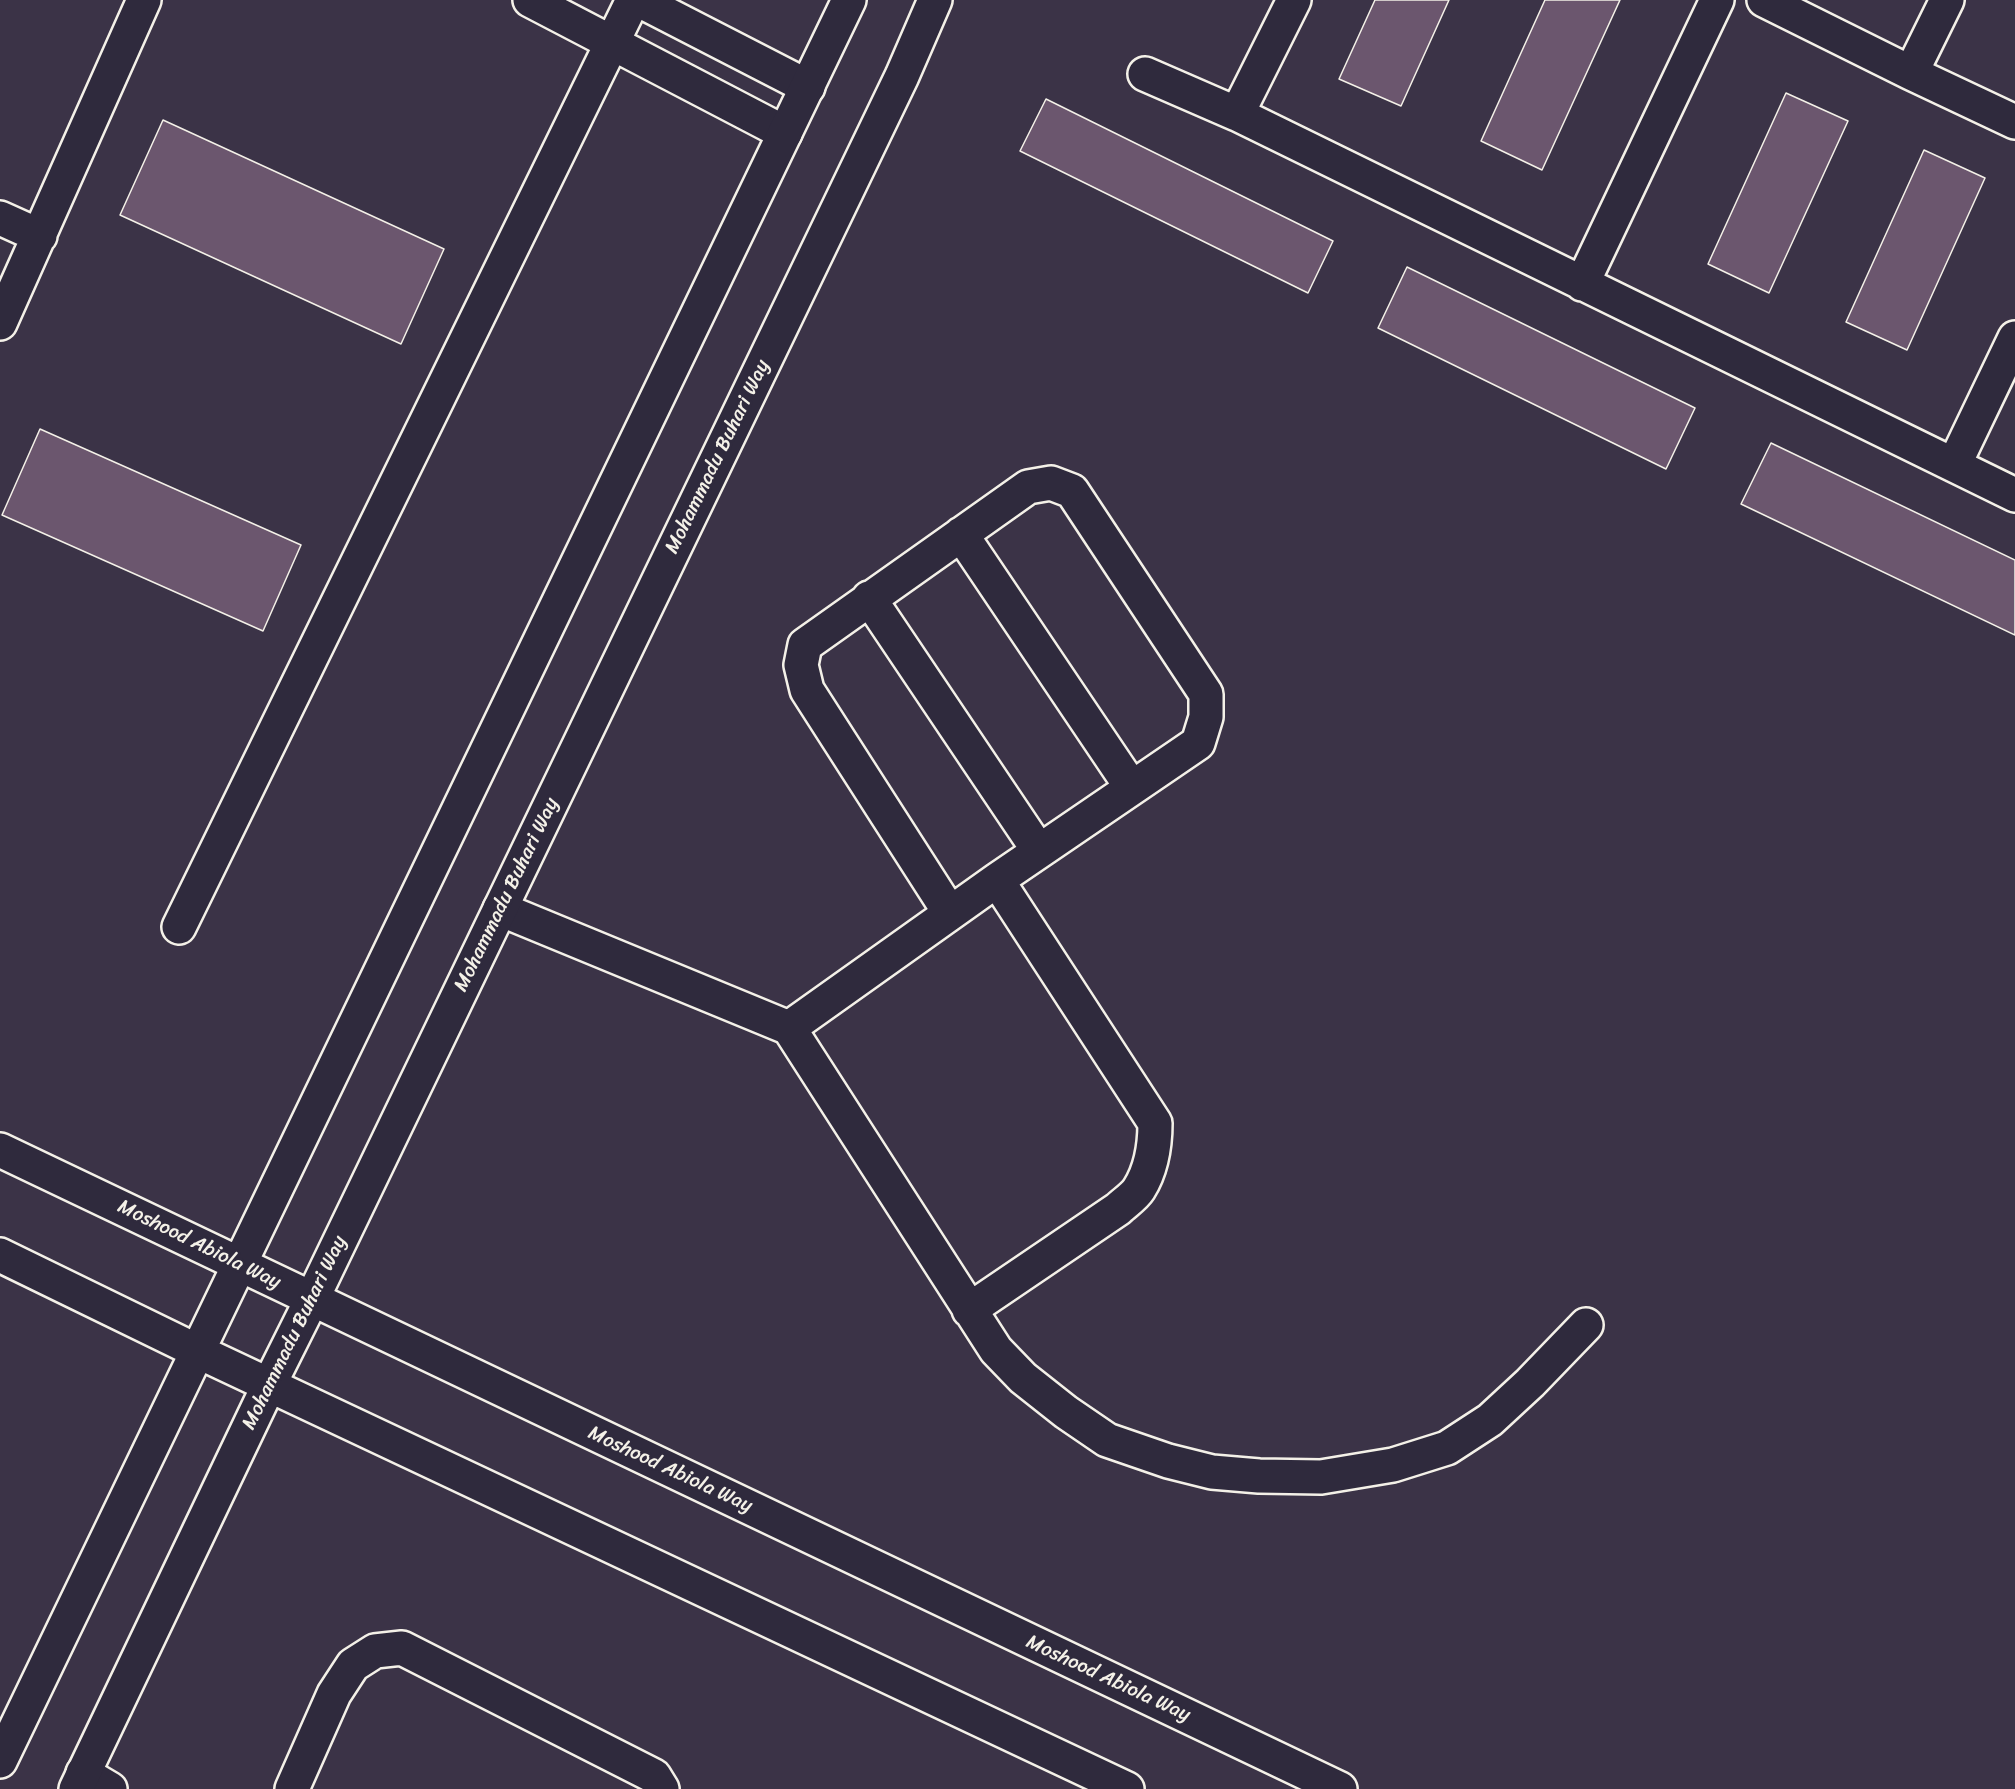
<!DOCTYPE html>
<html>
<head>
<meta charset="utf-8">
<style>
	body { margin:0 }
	canvas { display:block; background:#3b3347 }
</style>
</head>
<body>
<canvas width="2015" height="1789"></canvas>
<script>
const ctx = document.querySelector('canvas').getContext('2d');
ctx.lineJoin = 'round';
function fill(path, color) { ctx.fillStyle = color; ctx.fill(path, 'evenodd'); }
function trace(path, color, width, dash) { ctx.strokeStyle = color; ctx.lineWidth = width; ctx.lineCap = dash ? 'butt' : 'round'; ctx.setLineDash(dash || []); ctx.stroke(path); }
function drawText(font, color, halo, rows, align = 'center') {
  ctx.font = font + ' Sriracha,sans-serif'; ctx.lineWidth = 5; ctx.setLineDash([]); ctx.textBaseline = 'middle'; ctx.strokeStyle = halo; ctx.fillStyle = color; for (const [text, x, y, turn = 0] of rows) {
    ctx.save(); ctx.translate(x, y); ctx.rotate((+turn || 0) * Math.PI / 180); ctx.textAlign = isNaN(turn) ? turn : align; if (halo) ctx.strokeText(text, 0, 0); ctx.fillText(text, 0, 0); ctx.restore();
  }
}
const building = new Path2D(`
	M1375,0H1449L1401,106L1339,79Z
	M1545,0H1620L1542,170L1481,141Z
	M1786,93L1848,121L1769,293L1708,264Z
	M1046,99L1333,241L1308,293L1020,151Z
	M163,120L444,249L401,344L120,215Z
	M1924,150L1985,178L1907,350L1846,322Z
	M1407,267L1695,408L1666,469L1378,328Z
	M40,429L301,545L263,631L2,515Z
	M1771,443L2015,560V635L1741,504Z`);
fill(building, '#6b566e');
trace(building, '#f4f1e8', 1.5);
const minor = new Path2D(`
	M530,0L785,133
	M639,0L808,87
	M1764,0L1911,73L2015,122
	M1911,73L1947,0
	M1145,74L1237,114L2015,495
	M1237,114L1294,0
	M0,218L40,236
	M1582,284L1717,0
	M0,323L144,0
	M1954,465L2015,338
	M961,534L1132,788
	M869,598L1039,851
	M500,909L789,1028L996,1350L1023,1378L1066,1412L1107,1440L1168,1461L1212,1472L1259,1476L1321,1477L1393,1465L1447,1448L1490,1420L1530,1383L1586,1325
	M179,927L633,0
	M789,1028L997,880L1198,743L1206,717V694L1072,491L1051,483L1028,487L805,645L801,665L807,690L950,913
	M969,1310L1118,1209C1124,1203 1134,1197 1139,1189C1151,1170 1155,1145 1155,1123L997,880
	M83,1773L110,1789
	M292,1789L334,1694L353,1665L375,1651L402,1648L654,1776L662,1789`);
const major = new Path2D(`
	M0,1150L1340,1789
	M0,1255L197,1351L1127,1789
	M0,1761L849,0
	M76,1789L269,1385L312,1299L902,76L935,0`);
trace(minor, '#f4f1e8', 38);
trace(major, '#f4f1e8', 38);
trace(minor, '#2f2a3d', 33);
trace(major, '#2f2a3d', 33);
drawText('20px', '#f4f1e8', '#2f2a3d', [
	["Mohammadu Buhari Way",718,457,-64],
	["Mohammadu Buhari Way",507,895,-64],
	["Moshood Abiola Way",199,1245,26],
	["Mohammadu Buhari Way",295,1333,-64],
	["Moshood Abiola Way",670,1470,25],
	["Moshood Abiola Way",1108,1679,25]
]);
</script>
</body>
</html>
